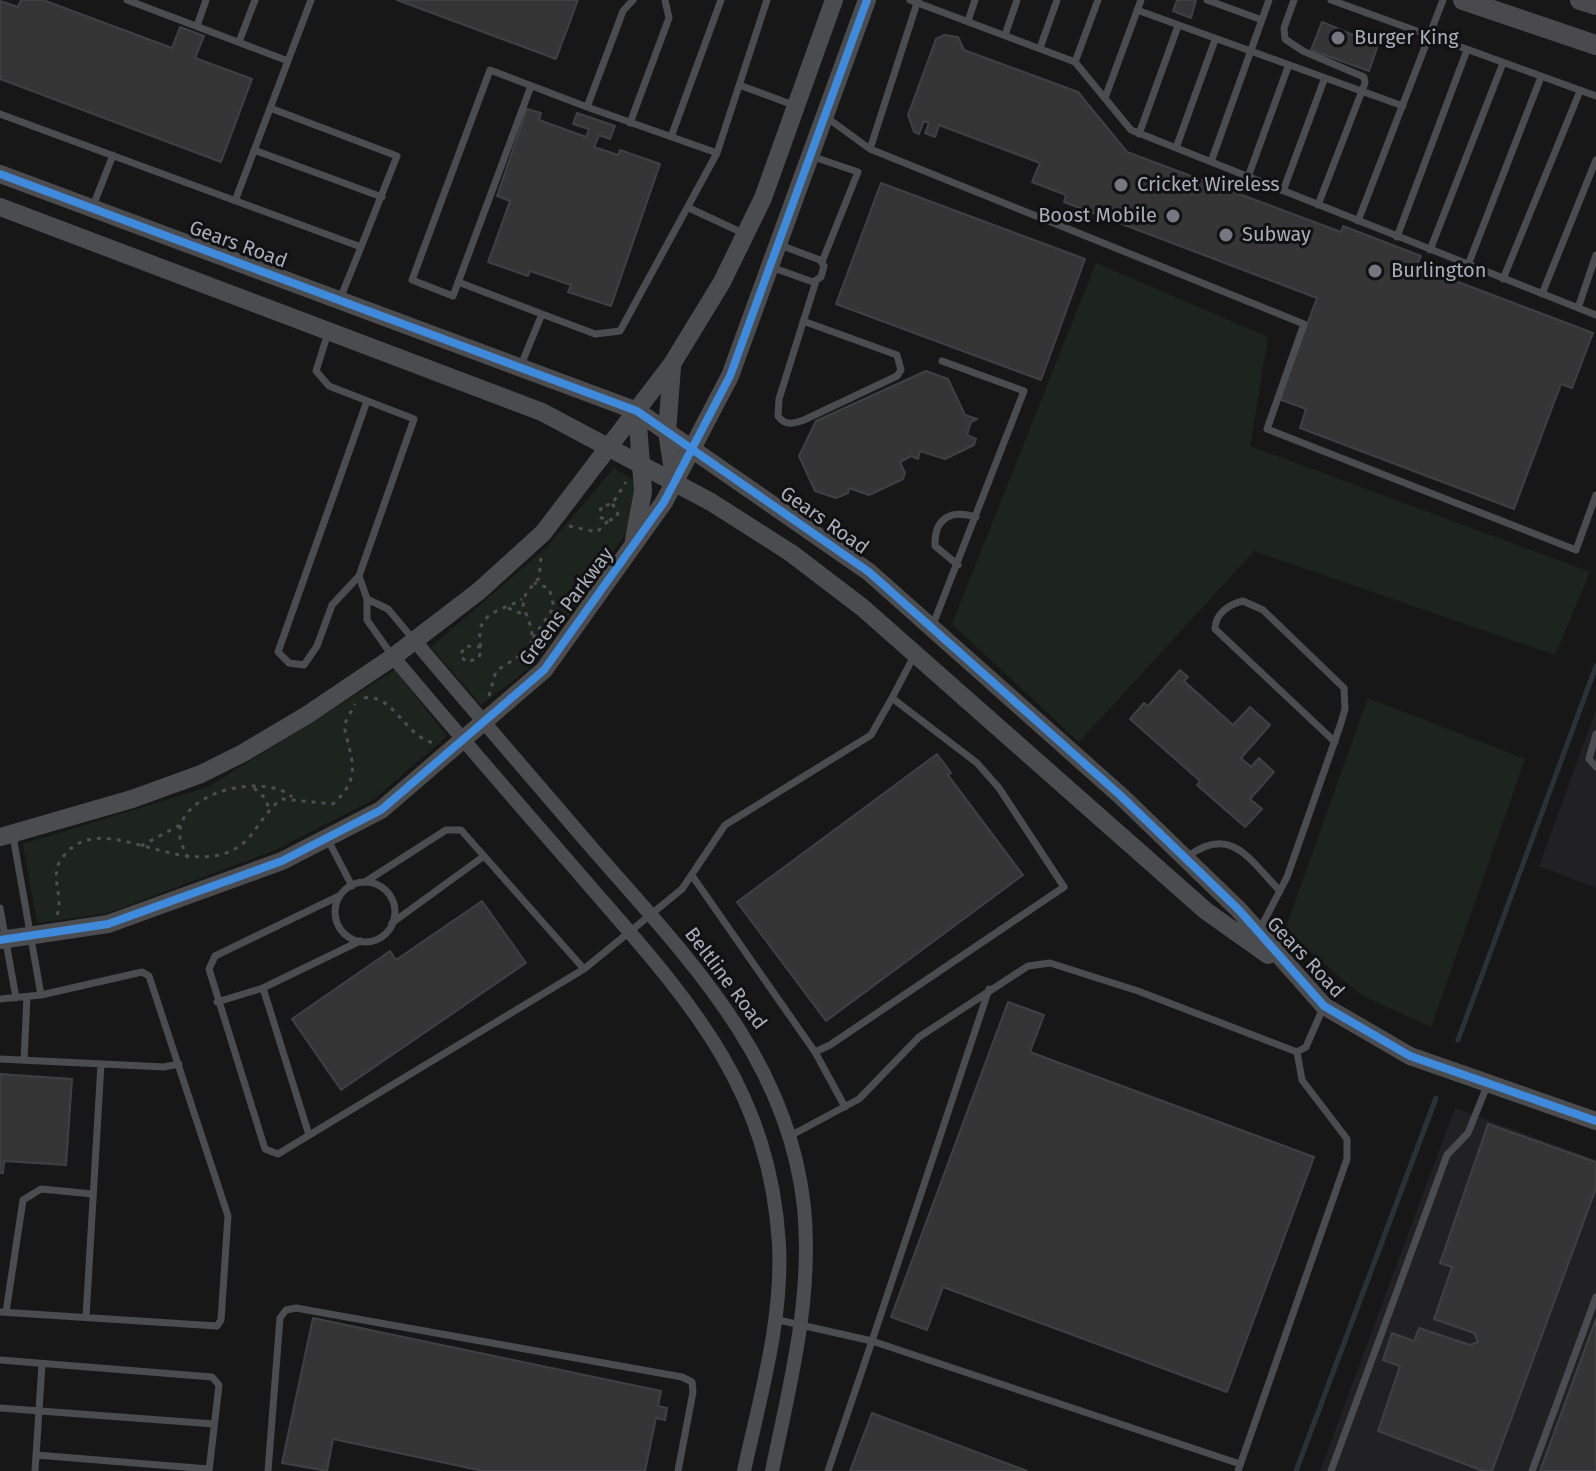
<!DOCTYPE html>
<html>
<head>
<meta charset="utf-8">
<style>
	body { margin:0 }
	canvas { display:block; background:#171717 }
</style>
</head>
<body>
<canvas width="1596" height="1471"></canvas>
<script>
const ctx = document.querySelector('canvas').getContext('2d');
ctx.lineJoin = 'round';
function fill(path, color) { ctx.fillStyle = color; ctx.fill(path, 'evenodd'); }
function trace(path, color, width, dash) { ctx.strokeStyle = color; ctx.lineWidth = width; ctx.lineCap = dash ? 'butt' : 'round'; ctx.setLineDash(dash || []); ctx.stroke(path); }
function drawText(font, color, halo, rows, align = 'center') {
  ctx.font = font + ' "Fira Sans",sans-serif'; ctx.lineWidth = 6; ctx.setLineDash([]); ctx.textBaseline = 'middle'; ctx.strokeStyle = halo; ctx.fillStyle = color; for (const [text, x, y, turn = 0] of rows) {
    ctx.save(); ctx.translate(x, y); ctx.rotate((+turn || 0) * Math.PI / 180); ctx.textAlign = isNaN(turn) ? turn : align; if (halo) ctx.strokeText(text, 0, 0); ctx.fillText(text, 0, 0); ctx.restore();
  }
}
fill(new Path2D(`
	M1596,710V888L1539,866Z
	M1455,1108L1596,1160V1471H1320Z`), '#212123');
fill(new Path2D(`
	M1096,263L1268,337L1250,446L1590,572L1555,655L1254,551L1079,742L952,624Z
	M614,468L635,481L628,530L536,663L481,705L431,647L547,547Z
	M395,670L447,736L373,800L275,850L108,913L37,923L23,844L208,787Z
	M1368,698L1525,759L1431,1027L1361,995L1285,930Z`), '#1d241e');
trace(new Path2D(`
	M1458,1040L1596,666
	M1296,1471L1436,1098`), '#2a3239', 5);
const building = new Path2D(`
	M21,0H43L172,48L180,27L204,36L195,58L252,79L221,162L0,79V1L18,7Z
	M397,0H578L556,59Z
	M1177,0H1196L1191,18L1173,11Z
	M1322,22L1378,45L1369,71L1311,50Z
	M944,35L958,37L964,50L1078,92L1127,152L1341,232L1343,226L1421,256L1416,266L1593,333L1572,388L1561,384L1514,509L1300,428L1306,409L1279,399L1317,298L1064,202L1066,195L1032,182L1040,163L939,125L935,137L925,133L929,123L924,121L919,134L914,132L908,115L936,39Z
	M527,109L541,113L539,120L586,137L589,129L573,124L577,113L615,126L610,139L599,135L594,147L618,155L620,150L660,164L611,306L568,292L571,285L530,271L528,276L488,262L510,201L497,196Z
	M881,183L1085,259L1041,380L836,304Z
	M926,371L948,379L965,415L977,419L971,422L967,435L976,439L974,445L945,459L920,451L918,459L911,456L900,462L905,473L903,479L869,495L849,488L848,493L836,498L815,491L799,456L816,421Z
	M1180,670L1188,677L1184,681L1233,725L1250,707L1270,725L1241,758L1251,767L1259,758L1274,772L1250,799L1262,809L1245,827L1197,785L1200,781L1130,719L1144,703L1148,706Z
	M937,754L951,773L948,775L1023,875L826,1021L737,902Z
	M482,901L526,963L341,1090L292,1019L390,951L396,960Z
	M1008,1002L1044,1015L1030,1052L1314,1157L1227,1392L943,1287L927,1330L891,1317Z
	M0,1074L72,1079L66,1165L4,1161L3,1173H0Z
	M1488,1124L1596,1162V1188L1492,1471H1483L1378,1431L1400,1366L1383,1360L1392,1333L1414,1341L1419,1328L1470,1345L1478,1342L1474,1333L1434,1319L1452,1267L1440,1263Z
	M313,1318L661,1391L658,1406L667,1408L665,1420L656,1418L645,1471H483L333,1439L327,1471L282,1463Z
	M1596,1319V1471H1540Z
	M872,1413L1027,1471H850Z`);
fill(building, '#353536');
trace(building, '#3f4043', 2);
trace(new Path2D(`
	M612,504L618,511L617,517L608,521L600,517L601,506L612,504L626,482
	M569,526L597,532L608,521
	M508,608L527,616
	M533,638L554,607L549,588L534,583
	M481,647L465,646L460,656L467,662L479,658C482,648 479,641 480,631C483,610 508,609 522,599
	M489,696L496,671L527,651L531,645L532,630L523,605L526,593L539,578L541,558
	M364,698C394,693 405,738 435,743
	M254,788L266,799L269,810
	M141,846L180,825
	M188,858C184,849 178,839 180,829C186,790 266,773 292,797
	M57,915C64,898 50,877 60,861C96,805 166,873 226,853C255,843 259,815 282,799L333,804C364,776 350,758 344,725L355,704`), '#4d4e52', 3, [4, 6]);
trace(new Path2D(`
	M127,0L288,61
	M633,0L623,11L587,107L717,153
	M910,0L1075,62L1131,130L1596,315
	M1207,0L1262,20
	M1294,0L1284,28L1285,39L1303,51L1364,77L1365,83L1318,205
	M1331,0L1596,96
	M1137,10L1403,106
	M968,21L975,0
	M197,26L206,0
	M1005,35L1017,0
	M239,42L255,0
	M1040,48L1057,0
	M1075,62L1098,0
	M531,86L453,296L412,280L490,70L587,107
	M742,86L796,106
	M1105,98L1141,0
	M0,114L361,247L397,156L270,108
	M826,117L870,149L1304,324L1267,429L1576,550L1596,495
	M630,123L669,18L665,0
	M1139,134L1178,26
	M671,137L721,0
	M1176,148L1215,40
	M870,149L918,0
	M254,150L382,197
	M811,156L858,172L822,262
	M1211,162L1269,0
	M1248,177L1288,67
	M1283,191L1324,80
	M235,201L311,0
	M93,206L113,155
	M689,208L745,234
	M1358,221L1443,0
	M1397,237L1467,50
	M1430,250L1503,63
	M1468,265L1541,77
	M771,267L813,282L821,277L824,266L820,260L780,245
	M1503,279L1580,91
	M458,282L542,314
	M1542,294L1596,160
	M340,299L361,247
	M1578,308L1596,255
	M803,321L897,355L901,370L897,376L804,420C793,424 785,426 778,416L779,399L816,281
	M328,333L316,371L329,386L414,419L359,576L367,599V620L393,657
	M521,365L542,314L595,334L620,331L717,153L767,0
	M958,565L935,546C934,518 951,509 976,517
	M359,576L332,605L317,646L304,665L289,663L278,652L367,401
	M367,599L388,609L413,639
	M932,627L1024,391L942,361
	M892,698L915,654
	M1596,734L1589,759L1596,767
	M13,836L41,995
	M328,840L352,886
	M1187,857C1231,824 1249,859 1280,891
	M365,882L446,830H461L584,969
	M335 912a30 30 0 1 1 60 0a30 30 0 1 1-60 0Z
	M339,896L215,956L209,969L265,1149L278,1154L584,969L682,889L725,825L871,735L892,698L977,763L999,788L1064,887L830,1045L815,1052L693,877
	M0,908L16,998
	M392,923L484,856
	M1259,931L1287,877L1340,726L1345,709L1344,688L1263,610L1243,601C1229,604 1215,614 1215,629L1335,742
	M263,988L309,1135
	M989,989L872,1341L1240,1464
	M0,999L41,995L142,972L149,976L228,1216L221,1320L217,1326L0,1312
	M217,1002L263,988L360,941
	M815,1052L845,1107
	M0,1059L164,1067L179,1064
	M24,1060L27,997
	M788,1137L859,1099L919,1037L1028,966L1050,963L1138,991L1297,1052L1306,1047L1323,1008
	M6,1312L23,1200L41,1189L93,1194
	M86,1317L101,1064
	M774,1319L872,1341L828,1471
	M0,1360L212,1377L219,1385L209,1471
	M0,1408L214,1424
	M36,1455L209,1469
	M35,1471L42,1364
	M268,1471L280,1318L286,1310L296,1308L682,1377L692,1382L693,1392L678,1471
	M1238,1471L1347,1159V1139L1302,1080L1297,1052
	M1331,1471L1447,1155L1468,1133L1487,1086
	M1532,1471L1596,1297`), '#4b4c50', 7);
trace(new Path2D(`
	M414,640C473,710 533,779 592,848C686,956 788,1057 804,1207C813,1297 790,1384 772,1471
	M393,657C453,728 514,799 575,869C677,988 769,1077 779,1244C783,1320 760,1397 744,1471`), '#4b4c50', 14);
trace(new Path2D(`
	M0,174L637,411L869,572L1121,796L1239,910L1324,1006L1410,1056L1596,1121
	M0,207L542,412L711,502L791,553L863,608L1206,911L1268,955
	M672,367L667,432L675,483
	M634,540L643,491L637,411
	M0,837L132,799L201,774L243,753L307,715L393,657L479,591L543,533L672,364L722,282L763,198L834,0
	M0,940L108,924L282,861L381,810L544,670L664,502L730,376L867,0`), '#4b4c50', 18);
trace(new Path2D(`
	M1463,0L1596,45
	M1580,0L1596,5`), '#4a4a4e', 20);
trace(new Path2D(`
	M0,174L637,411L869,572L1121,796L1239,910L1324,1006L1410,1056L1596,1121
	M0,940L108,924L282,861L381,810L544,670L664,502L730,376L867,0`), '#408adc', 8);
for (const [x, y, r, color] of [
	[1338,38,8,"#757880"],
	[1121,185,8,"#757880"],
	[1173,216,8,"#757880"],
	[1226,235,8,"#757880"],
	[1375,271,8,"#757880"]
]) { const dot = new Path2D(); dot.arc(x, y, r, 0, 2 * Math.PI); ctx.fillStyle = color; ctx.fill(dot); trace(dot, '#111113', 3); }
drawText('20px', '#a8adb8', '#111113', [
	["Burger King",1354,38],
	["Cricket Wireless",1137,185],
	["Boost Mobile",1157,216,"right"],
	["Subway",1242,235],
	["Burlington",1391,271]
], 'left');
drawText('20px', '#a8adb8', '#111113', [
	["Gears Road",238,245,20],
	["Gears Road",824,521,35],
	["Greens Parkway",567,607,-53],
	["Gears Road",1305,958,47],
	["Beltline Road",725,979,53]
]);
</script>
</body>
</html>
